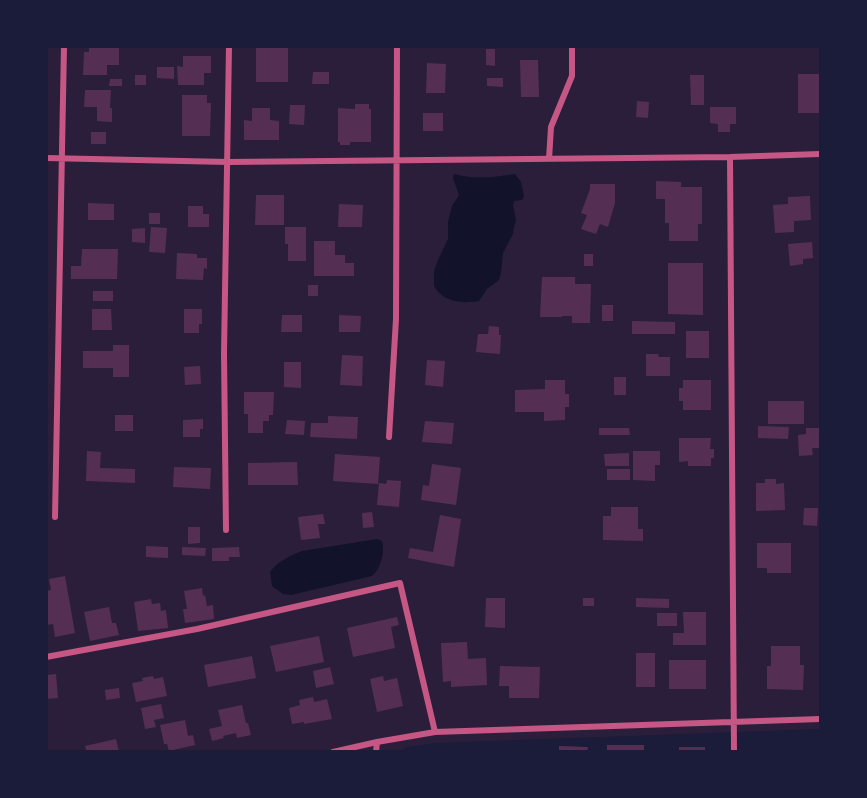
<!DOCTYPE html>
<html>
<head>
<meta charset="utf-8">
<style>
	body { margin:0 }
	#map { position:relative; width:867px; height:798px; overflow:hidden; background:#1b1b3a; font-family:Bitter,serif }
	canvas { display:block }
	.frame { position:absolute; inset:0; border:48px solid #1b1b3a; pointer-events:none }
</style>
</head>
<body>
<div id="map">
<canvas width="867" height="798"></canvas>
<div class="frame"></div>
</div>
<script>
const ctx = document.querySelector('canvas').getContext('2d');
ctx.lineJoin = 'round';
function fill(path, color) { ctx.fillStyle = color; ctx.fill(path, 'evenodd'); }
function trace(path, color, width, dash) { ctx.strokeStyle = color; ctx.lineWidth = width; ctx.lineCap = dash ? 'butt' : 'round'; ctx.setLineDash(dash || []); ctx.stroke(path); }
fill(new Path2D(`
	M46,47H820V729L437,743L407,747L398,752L47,751Z`), '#2a1e3b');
fill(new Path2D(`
	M454,174C476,180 493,177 515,174L521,182L524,196L522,200L514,201L513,205L516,220L514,227L513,234L503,253L501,273L499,280L487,289L479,301C463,304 442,302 434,286V271L438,260L448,239V222L452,206L459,195L453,178Z
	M377,539L382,541C385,551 381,569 372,576L291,595L283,594L272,586L270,572C277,562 291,555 302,551Z`), '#12122b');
fill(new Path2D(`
	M89,46L119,47V65H107V75H83L84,52H89Z
	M256,46H288V82H256Z
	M486,49H495V66L486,65Z
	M183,56H211V73H204V85H178L177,66L183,67Z
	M520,60H538L539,97H521Z
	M427,63L446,64L445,93H426Z
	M157,67H174V79L157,78Z
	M313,72H329V84H312Z
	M798,74H820V113H798Z
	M135,75H146V85H135Z
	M690,75H704V105H691Z
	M487,78H503V87L487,86Z
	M110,79H122V86H109Z
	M85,90H111L110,108H112V122L97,121V107H84Z
	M182,95H207V103H211L210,136H182Z
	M637,101L649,102L648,118L636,117Z
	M355,104H369V109H371V142H350V145H340V142H338V108L355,109Z
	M290,105H305L304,125L289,124Z
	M710,107H736V124H730V132H718V124L710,123Z
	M252,108H270V120L279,121V140H244V120L252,121Z
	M423,113H443V131H423Z
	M91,132H106V144H91Z
	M656,181L681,182V187H702V224H698V241H669V223H665V199H656Z
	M590,184H615V203L608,227L600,224L596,234L581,229L587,215L581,213L590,189Z
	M256,195H284V225H255Z
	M810,196L811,220L794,221V232L775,233L773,205L788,204V197Z
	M88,203L114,204V220H88Z
	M339,204L363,205L362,227H338Z
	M188,206H203V214H209V227H188Z
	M149,213H160V224H149Z
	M151,227L167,228L165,253L149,252Z
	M285,227H306V261H288V244H285Z
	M145,228V243L132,242V229Z
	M314,241H335V255H345V263H354V276H314Z
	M812,242L813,258L803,259V264L790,266L788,244Z
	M82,249H118L117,279H71V266H81Z
	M177,253L197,254V258H207V269L204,268L203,280L176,279Z
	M584,254H593V266H584Z
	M668,263H703V315L668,314Z
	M542,277H575V284H591L590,323H572V316H562V317H540Z
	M308,285H318V296H308Z
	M93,291H113V301H93Z
	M602,305H613V321H602Z
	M92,309H111L112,330H92Z
	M184,309H202V324H199V333H184Z
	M282,315H302V332H281Z
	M339,315L361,316L360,332H339Z
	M632,321L675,322V334H632Z
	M489,326L499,327V335H501L500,354L476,352L478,334H488Z
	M686,331H709V358H686Z
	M113,345H129V377H113V368H83V351H113Z
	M646,354H658L659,357H670V376H646Z
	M342,355L363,356L362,386L340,385Z
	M427,360L445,361L443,387L425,385Z
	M284,362H301V388L284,387Z
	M200,366L201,384L185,385L184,367Z
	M614,377H626V395H614Z
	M545,380H565V394H569V407H565V420L544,421V412H515V390L545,389Z
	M683,380H711V410H683V401H679V388H683Z
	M244,392H274L273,415H269V421H263V433H248V414H244Z
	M768,401H804V424H768Z
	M115,415H133V431H115Z
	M328,416L358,417L357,439L310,437L311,423H328Z
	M203,419V429H200V437H183V420Z
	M287,420L305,421L304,435L285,434Z
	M425,421L454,423L452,444L422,442Z
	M758,426L789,427L788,439L758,438Z
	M599,428H629L630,435H599Z
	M806,428H820V448H812L813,455L799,456L798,435L806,434Z
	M679,438H711L710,449H714V458H711V466H688V461L679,462Z
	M87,451L101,452L100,468L135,469V483L86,481Z
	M633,451H660V465H655V481L633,480Z
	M629,453V466H605L604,454Z
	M335,454L380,457L378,484L333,481Z
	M297,462L298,485H248V463Z
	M432,464L461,468L456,505L421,500L423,485L429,486Z
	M174,467L211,468L210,489L173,487Z
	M607,469H630V480H607Z
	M765,479H776V484L784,483L785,510L756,511V483H765Z
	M387,480L401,481L399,507L377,505L379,483L386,484Z
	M611,507H638V529H643V541L603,540V516H611Z
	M804,508H818L817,526L803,525Z
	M372,512L374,527L363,528L362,513Z
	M323,514L325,524H318L320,538L301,540L298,517Z
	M440,515L461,519L454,567L408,558L410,548L433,552Z
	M188,527H200V543L188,544Z
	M757,543H791V573H767V568H757Z
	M146,546L168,547V558L146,557Z
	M182,547L206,548L205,556L182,555Z
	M239,547L240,557H229V561H212V548Z
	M65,576L75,633L55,637L53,624L46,625V591L51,590L49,579Z
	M202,588L203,596L205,595L207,606L213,605L214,619L185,623L183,609H187L184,591Z
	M486,598H505V628L485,627Z
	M583,598H594V606H583Z
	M636,598L669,599V608L636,607Z
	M151,599L152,604L160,603L161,611L166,610L168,628L138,631L134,602Z
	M109,607L112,623H116L119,635L90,641L84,612Z
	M683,612H706V645H673V633H684Z
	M657,613H677V626H657Z
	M397,617L399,625L391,627L395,648L353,657L347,628Z
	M319,636L324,662L276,672L270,646Z
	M467,642L468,659L486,658L487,685L451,687V681L443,682L441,643Z
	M771,646H800V665H804L803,690L767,689V666H771Z
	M636,653H655V687H636Z
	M252,656L256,678L208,687L204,665Z
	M669,660H706V689H669Z
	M500,666L540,667L539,698H509V686H499Z
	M330,667L334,684L316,688L313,671Z
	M56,674L58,698L46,699V675Z
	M153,676L154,679L163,677L167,696L136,702L132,683L143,681L142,678Z
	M383,676L384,681L397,678L403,706L377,712L370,679Z
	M119,688L120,698L106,700L105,690Z
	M313,697L314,702L327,699L332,719L304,724V722L292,724L289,708L300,705L299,700Z
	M161,704L164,718L154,720L156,727L145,729L141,708Z
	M242,705L246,723H248L251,735L237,738L236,733L223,736L224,738L212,741L209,729L222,726L218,710Z
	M185,720L188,736L193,735L195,745L169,751L167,744H164L160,725Z
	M116,739L119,752H87L85,746Z
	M607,745H644V752H607Z
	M559,746L588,747L587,752H559Z
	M679,747H705V752H679Z`), '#542f53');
trace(new Path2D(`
	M730,157L734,752
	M46,158L228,162L730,157L820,154
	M549,159L551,127L572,76V46
	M389,437L396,319L397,46
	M55,517L64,46
	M226,530L224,353L229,46
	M46,657L197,629L400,583L435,732
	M333,752L377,742L435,732L820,719
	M376,752L377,742`), '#c65784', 6);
</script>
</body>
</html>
